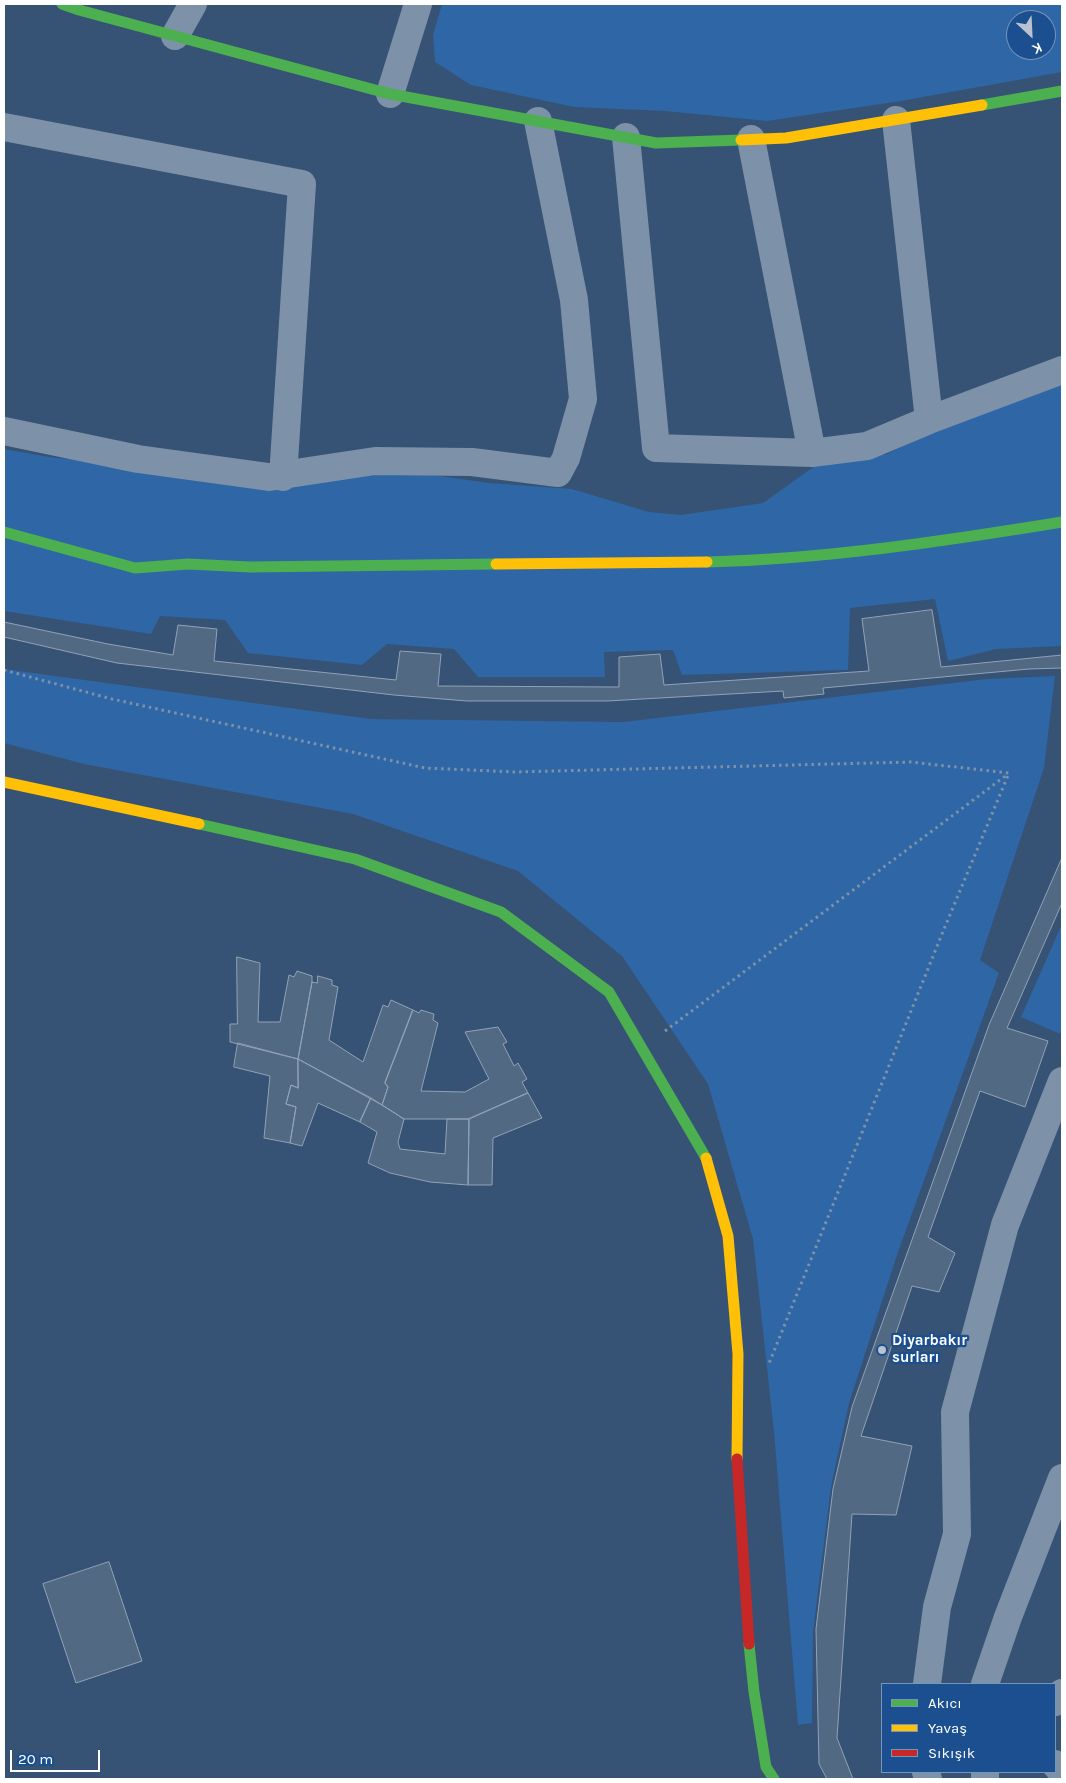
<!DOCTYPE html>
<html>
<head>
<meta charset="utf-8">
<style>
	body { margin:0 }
	#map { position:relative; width:1066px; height:1783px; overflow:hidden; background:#365274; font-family:Karla,sans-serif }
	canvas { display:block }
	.frame { position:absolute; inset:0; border:5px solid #fff; pointer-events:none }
	.legend { position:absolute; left:881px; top:1683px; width:175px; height:90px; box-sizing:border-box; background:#1b4f8f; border:1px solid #7695bc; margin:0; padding:6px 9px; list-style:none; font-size:15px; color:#fff }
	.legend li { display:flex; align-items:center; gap:10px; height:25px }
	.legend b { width:25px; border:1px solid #7695bc }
	.north { position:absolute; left:1006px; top:10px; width:50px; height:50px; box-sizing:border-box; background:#1b4f8f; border:1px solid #7695bc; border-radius:50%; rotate:155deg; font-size:14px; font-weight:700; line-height:20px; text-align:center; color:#fff }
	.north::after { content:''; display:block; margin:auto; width:18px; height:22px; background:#b9c2ce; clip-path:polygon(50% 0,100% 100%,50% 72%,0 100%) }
	.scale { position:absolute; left:10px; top:1750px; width:90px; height:22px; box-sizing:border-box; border:2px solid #fff; border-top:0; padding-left:6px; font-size:15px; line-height:18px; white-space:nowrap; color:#fff; -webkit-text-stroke:4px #1b4f8f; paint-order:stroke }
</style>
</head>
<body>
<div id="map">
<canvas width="1066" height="1783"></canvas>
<div class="frame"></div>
<ul class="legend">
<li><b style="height:6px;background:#4caf50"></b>Akıcı</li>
<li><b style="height:6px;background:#ffc107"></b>Yavaş</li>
<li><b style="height:6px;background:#c62828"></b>Sıkışık</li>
</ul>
<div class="north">K</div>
<div class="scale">20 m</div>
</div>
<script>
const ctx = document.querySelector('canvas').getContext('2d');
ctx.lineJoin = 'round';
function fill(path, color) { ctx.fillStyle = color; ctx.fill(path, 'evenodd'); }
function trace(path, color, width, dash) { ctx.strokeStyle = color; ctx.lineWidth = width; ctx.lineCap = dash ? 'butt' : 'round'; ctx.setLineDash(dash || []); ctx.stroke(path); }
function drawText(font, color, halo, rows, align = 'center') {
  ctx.font = font + ' Karla,sans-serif'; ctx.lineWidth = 4.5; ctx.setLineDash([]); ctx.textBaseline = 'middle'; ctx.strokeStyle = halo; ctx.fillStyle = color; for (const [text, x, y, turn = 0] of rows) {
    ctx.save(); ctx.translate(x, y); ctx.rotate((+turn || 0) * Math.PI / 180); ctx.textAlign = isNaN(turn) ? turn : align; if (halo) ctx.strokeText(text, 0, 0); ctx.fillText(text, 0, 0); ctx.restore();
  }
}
fill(new Path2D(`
	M442,4H1062V72L901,101L767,121L665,111L574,107L471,85L435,62L433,35ZM1016,20H1046V50H1016Z
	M1062,383V646L996,649L948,661L935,599L850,608L848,670L682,675L673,650L604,652L605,677H478L454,649L387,644L362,665L248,653L225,620L160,616L151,634L4,611V449L49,457L140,466L398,470L489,483L572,489L649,512L681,515L763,503L819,463L887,454L955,419Z
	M4,669L371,719L623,722L987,679L1055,676L1044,768L980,960L999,973L897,1255L849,1403L831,1487L813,1632L812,1723L798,1725L774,1432L753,1239L708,1084L622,956L518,871L353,814L84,764L4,743Z
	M1062,924V1025L1060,1034L1021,1017Z`), '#2f66a5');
const building = new Path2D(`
	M932,610L941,667L1062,655V668L1029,669L823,688L824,694L784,698L783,691L607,701H467L394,695L117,663L4,637V622L108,644L173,655L178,625L217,629L214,661L396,680L400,651L441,654L438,686L619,687V657L660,654L664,685L869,671L862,619Z
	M1062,858V903L1007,1028L1048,1041L1025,1107L980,1091L928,1237L955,1253L939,1292L912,1286L861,1436L912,1446L896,1515L852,1514L837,1738L853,1779H827L819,1764L816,1629L833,1489L852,1407L989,1025Z
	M237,957L260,963L258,1022H280L289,975L294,977L297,971L312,976V982L298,1059L230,1042V1024H237Z
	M318,976L332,980V985L338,987L329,1040L363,1062L383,1005L388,1007L391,1000L413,1010L385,1083L388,1087L382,1105L298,1059L312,982L317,983Z
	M413,1010L419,1013L421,1010L434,1014L433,1020L438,1023L421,1091L465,1092L489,1079L465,1032L498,1027L507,1042L503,1044L514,1066L518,1063L527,1079L522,1082L528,1093L469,1119H404L382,1105L388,1087L385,1083Z
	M238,1043L298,1059V1088L291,1085L286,1104L296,1107L290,1143L264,1138L270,1076L234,1067Z
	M298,1059L371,1098L360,1122L318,1103L302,1146L290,1143L296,1107L286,1104L291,1085L298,1088Z
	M528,1093L542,1118L493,1138L492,1185H468L469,1119Z
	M371,1098L404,1119L398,1142L400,1149L445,1154L447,1119H469L468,1185L430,1182L390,1173L368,1163L377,1132L360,1122Z
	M109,1562L142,1661L76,1683L43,1584Z`);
fill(building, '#526984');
trace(building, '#92a2b6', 1);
trace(new Path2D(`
	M4,670L112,699L425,768L515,772L911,762L1009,773L942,934L768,1366
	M665,1031L1008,774`), '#7d92a8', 3, [2.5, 4]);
trace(new Path2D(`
	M175,36L193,4
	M390,94L418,4
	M896,120L929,420
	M4,127L302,184L283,477
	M626,137L656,448L812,453
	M751,139L812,453L867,446L929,420L1062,370
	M4,431L138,459L269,477L375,461L472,462L558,473L566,458L583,399L574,300L538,121
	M927,1684L937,1607L957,1534L955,1412L1005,1225L1062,1081
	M985,1684L1008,1617L1062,1478
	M1055,1702L1062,1693
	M1055,1764L1062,1772
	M926,1772L928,1779
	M985,1772V1779`), '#7d92a8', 28);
trace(new Path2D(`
	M62,4L79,10L390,94L656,143L741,140
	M982,105L1062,91
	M4,532L135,568L188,564L250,567L496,564
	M707,562C826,559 945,541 1062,522
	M199,824L355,859L501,912L609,992L706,1158
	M749,1644L754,1692L766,1767L774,1779`), '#4caf50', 11);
trace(new Path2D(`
	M741,140L786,138L982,105
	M496,564L707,562
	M4,782L199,824
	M706,1158L728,1236L738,1354L737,1459`), '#ffc107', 11);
trace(new Path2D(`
	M737,1459L749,1644`), '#c62828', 11);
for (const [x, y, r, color] of [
	[882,1350,5,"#b9c2ce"]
]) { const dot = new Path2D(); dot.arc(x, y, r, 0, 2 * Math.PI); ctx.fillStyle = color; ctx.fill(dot); trace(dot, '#1b4f8f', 2); }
drawText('bold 15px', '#fff', '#1b4f8f', [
	["Diyarbakır",892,1341],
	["surları",892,1358]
], 'left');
</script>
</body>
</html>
